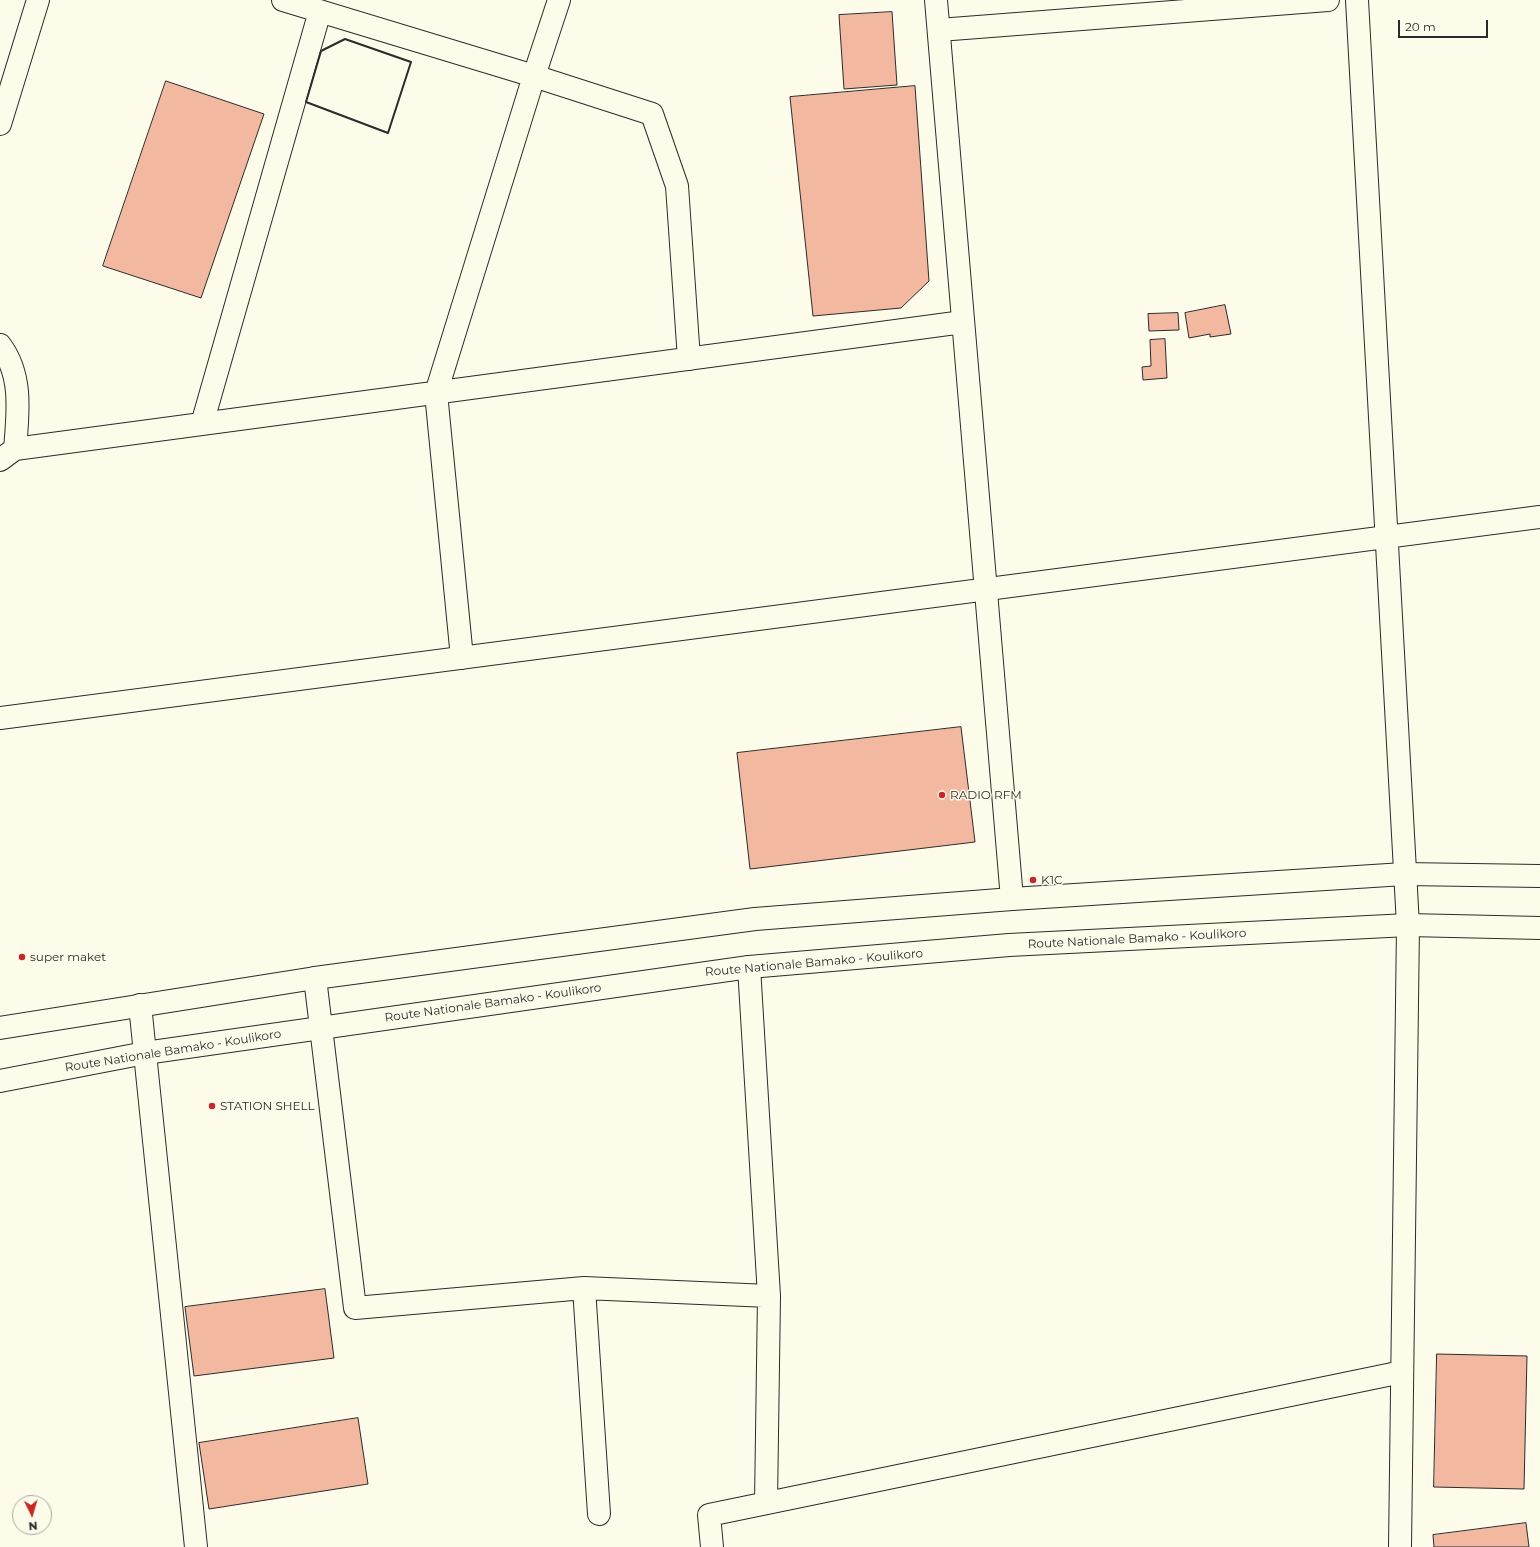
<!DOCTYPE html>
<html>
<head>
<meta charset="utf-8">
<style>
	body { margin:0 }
	#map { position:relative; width:1540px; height:1547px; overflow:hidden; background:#fdfbea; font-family:Montserrat,sans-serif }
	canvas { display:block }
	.north { position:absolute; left:12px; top:1495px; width:40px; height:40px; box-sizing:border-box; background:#fdfbea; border:1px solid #a9a89e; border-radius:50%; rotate:175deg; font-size:11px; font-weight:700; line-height:16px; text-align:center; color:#2b2b2b }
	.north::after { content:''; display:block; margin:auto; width:14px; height:18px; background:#c62828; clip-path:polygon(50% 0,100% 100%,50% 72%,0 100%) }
	.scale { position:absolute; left:1398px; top:20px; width:90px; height:18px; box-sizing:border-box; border:2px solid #2b2b2b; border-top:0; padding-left:5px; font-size:12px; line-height:14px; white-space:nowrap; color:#2b2b2b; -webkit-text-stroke:3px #fdfbea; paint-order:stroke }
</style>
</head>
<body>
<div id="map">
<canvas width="1540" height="1547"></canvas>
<div class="north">N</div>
<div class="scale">20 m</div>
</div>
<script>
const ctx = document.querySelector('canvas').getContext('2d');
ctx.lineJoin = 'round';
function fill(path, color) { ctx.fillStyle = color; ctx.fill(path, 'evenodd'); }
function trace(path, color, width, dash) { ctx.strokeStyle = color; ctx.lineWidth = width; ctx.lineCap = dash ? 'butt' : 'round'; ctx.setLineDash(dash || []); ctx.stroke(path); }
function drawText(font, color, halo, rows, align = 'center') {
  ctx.font = font + ' Montserrat,sans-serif'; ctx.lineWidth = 3; ctx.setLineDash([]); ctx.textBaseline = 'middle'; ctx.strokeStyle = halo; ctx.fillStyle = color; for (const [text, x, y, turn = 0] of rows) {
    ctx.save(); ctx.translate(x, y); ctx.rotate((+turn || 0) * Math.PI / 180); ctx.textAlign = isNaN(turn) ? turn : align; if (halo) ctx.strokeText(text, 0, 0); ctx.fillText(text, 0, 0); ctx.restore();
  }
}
const building = new Path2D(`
	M892,12L897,85L844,89L839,15Z
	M166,81L264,114L201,298L103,266Z
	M915,86L929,281L901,308L813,316L790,97Z
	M1225,305L1231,334L1210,337V334L1189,338L1185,313Z
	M1178,313L1179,330L1149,331L1148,314Z
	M1165,339L1167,378L1143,380L1142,367L1151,366L1150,340Z
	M961,727L975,842L750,869L737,753Z
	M325,1289L334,1358L194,1376L185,1307Z
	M1437,1354L1527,1356L1524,1489L1434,1487Z
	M358,1418L368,1484L209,1509L199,1443Z
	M1526,1523L1529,1547H1434L1433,1535Z`);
fill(building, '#f2b8a0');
trace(building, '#2b2b2b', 1);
const minor = new Path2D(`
	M283,0L534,76L652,114L677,186L689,359
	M936,0L1012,899
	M1357,0L1408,925L1400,1547
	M939,30L1328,0
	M0,124L38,0
	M0,345C23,375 18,413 15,449L0,460
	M202,424L320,11
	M15,449L963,322
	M462,658L436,393L534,76L559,0
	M0,718L1540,517
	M749,967L769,1296L766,1503
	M315,978L355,1308L584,1288L769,1296
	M140,1005L196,1547
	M584,1288L599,1514
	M712,1547L709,1515L1402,1372`);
const major = new Path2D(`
	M0,1028L315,978L755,919L1012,899L1404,874L1540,876
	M0,1081L145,1053L749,967L1009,945L1408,925L1540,928`);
trace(minor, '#2b2b2b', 24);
trace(major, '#2b2b2b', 24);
trace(minor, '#fdfbea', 22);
trace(major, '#fdfbea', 22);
trace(new Path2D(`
	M345,39L411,62L388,133L306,102L321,51Z`), '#2b2b2b', 2);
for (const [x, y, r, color] of [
	[942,795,4,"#c62828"],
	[1033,880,4,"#c62828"],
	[22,957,4,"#c62828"],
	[212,1106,4,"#c62828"]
]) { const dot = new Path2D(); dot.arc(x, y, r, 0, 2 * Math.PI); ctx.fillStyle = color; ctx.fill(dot); trace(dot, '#fdfbea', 1.5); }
drawText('12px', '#2b2b2b', '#fdfbea', [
	["RADIO RFM",950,795],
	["K1C",1041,880],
	["super maket",30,957],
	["STATION SHELL",220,1106]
], 'left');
drawText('12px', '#2b2b2b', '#fdfbea', [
	["Route Nationale Bamako - Koulikoro",1137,939,-3],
	["Route Nationale Bamako - Koulikoro",814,963,-5],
	["Route Nationale Bamako - Koulikoro",493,1003,-8],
	["Route Nationale Bamako - Koulikoro",173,1051,-9]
]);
</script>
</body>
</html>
